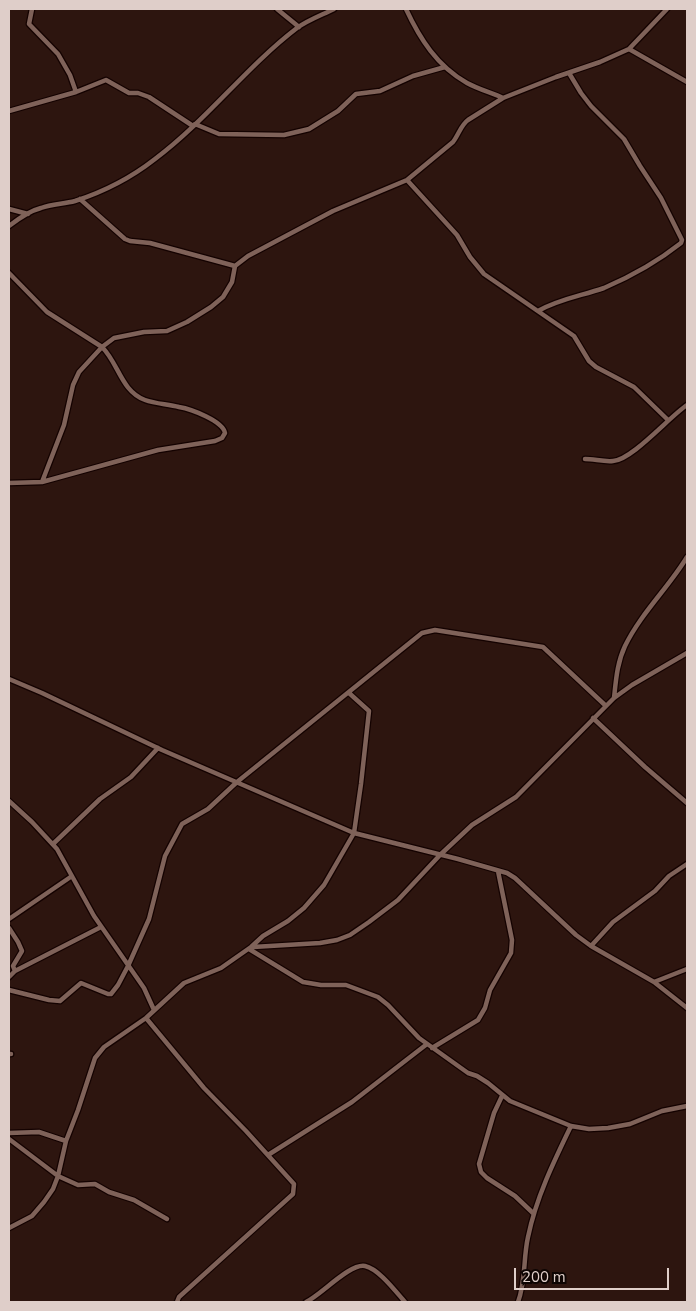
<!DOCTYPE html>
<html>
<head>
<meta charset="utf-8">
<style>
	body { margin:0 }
	#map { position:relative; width:696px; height:1311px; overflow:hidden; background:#2d150f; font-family:"Nunito Sans",sans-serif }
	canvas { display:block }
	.frame { position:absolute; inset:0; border:10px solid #dfcec9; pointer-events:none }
	.scale { position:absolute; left:514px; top:1268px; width:155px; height:22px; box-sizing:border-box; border:2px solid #dfcec9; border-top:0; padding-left:6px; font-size:15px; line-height:18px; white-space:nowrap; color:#dfcec9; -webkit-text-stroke:4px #0e0503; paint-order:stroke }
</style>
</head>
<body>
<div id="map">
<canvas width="696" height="1311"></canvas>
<div class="frame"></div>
<div class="scale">200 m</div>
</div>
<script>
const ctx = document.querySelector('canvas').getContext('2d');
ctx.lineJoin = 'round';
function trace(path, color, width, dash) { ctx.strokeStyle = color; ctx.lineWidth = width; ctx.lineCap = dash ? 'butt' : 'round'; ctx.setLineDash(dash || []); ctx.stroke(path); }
const street = new Path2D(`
	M32,9L29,24L58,54L70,75L76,92
	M277,9L299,27
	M406,9C420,39 437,66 467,83C478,89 492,93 503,98
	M629,49L687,82
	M9,111L76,92L106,80L129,93H138L149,97L193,126
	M195,124L219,134L284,135L309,129L338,111L356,94L380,91L413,76L445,67
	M407,180L457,235L470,257L484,274L574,336L589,361L596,367L634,387L668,420
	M80,199L125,239L130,241L150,243L235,266
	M9,209L28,214
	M9,226C18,219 29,211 41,208C52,204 64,204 75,201C103,192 132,177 155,159C207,120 246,67 297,28C308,20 322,15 334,9
	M9,273L47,312L102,347C119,364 121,391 145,400C156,404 168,404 179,407C191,409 223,421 225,433L222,438L215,441L158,450L42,482L9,483
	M538,311C559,299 581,296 604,288C632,276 657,262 681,243L682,240L661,198L640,166L624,139L591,106L581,93L569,73
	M585,459C594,459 604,462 613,461C632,460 669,417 687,405
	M42,482L64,425L73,385L79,372L102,347L114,338L144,332L167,331L187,322L211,307L223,297L232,282L235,266L248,256L333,211L407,180L453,142C459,134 461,125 468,120L503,98L556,77L600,62L629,49L667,9
	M9,679L42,693L162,750L354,833L458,859L507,873L515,878L576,935L591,946L654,982L687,1008
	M614,698C616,680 617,663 625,646C641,613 669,587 687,557
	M593,718L645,767L687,803
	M9,801L32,822L57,849L94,916L144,988L154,1010
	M53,844L100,799L131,777L158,748
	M9,919L72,876
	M9,928L18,942L22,951L13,966L15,971
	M591,946L613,922L655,891L669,876L687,864
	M253,947L320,943L337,940L350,935L369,922L398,900L440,855L472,825L516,797L614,698L632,685L687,653
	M249,949L303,982L321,985H346L378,997L388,1005L419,1038L468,1073L477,1076L488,1083L510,1101L571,1126L589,1129L608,1128L630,1124L662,1111L687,1106
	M9,977L15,971L101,927
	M654,982L687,969
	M9,990L49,1000L60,1001L81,983L108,994H111L118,985L128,966L149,919L165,856L182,824L208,809L237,782L422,633L435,630L543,647L606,706
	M146,1018L204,1088L246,1131L294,1184L293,1194L179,1297L177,1302
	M432,1048L478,1020L485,1008L490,990L511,953L512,940L498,871
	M9,1054H11
	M502,1096L494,1113L479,1164L481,1172L487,1178L515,1196L534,1214
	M9,1133L39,1132L66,1141
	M9,1139L58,1176L78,1185L95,1184L109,1192L134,1200L167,1219
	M268,1155L352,1102L427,1044
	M9,1228L32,1216L44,1202L53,1189L58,1176L66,1141L78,1110L95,1058L104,1047L146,1018L184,983L221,968L251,947L263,936L288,921L304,908L324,885L354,833L361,784L369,711L349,693
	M306,1302C321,1295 350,1263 365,1266C379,1269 396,1292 405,1302
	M518,1302C526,1281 523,1259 528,1237C536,1198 554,1161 571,1126`);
trace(street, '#140200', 7);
trace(street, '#7f6259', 4.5);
</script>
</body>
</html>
